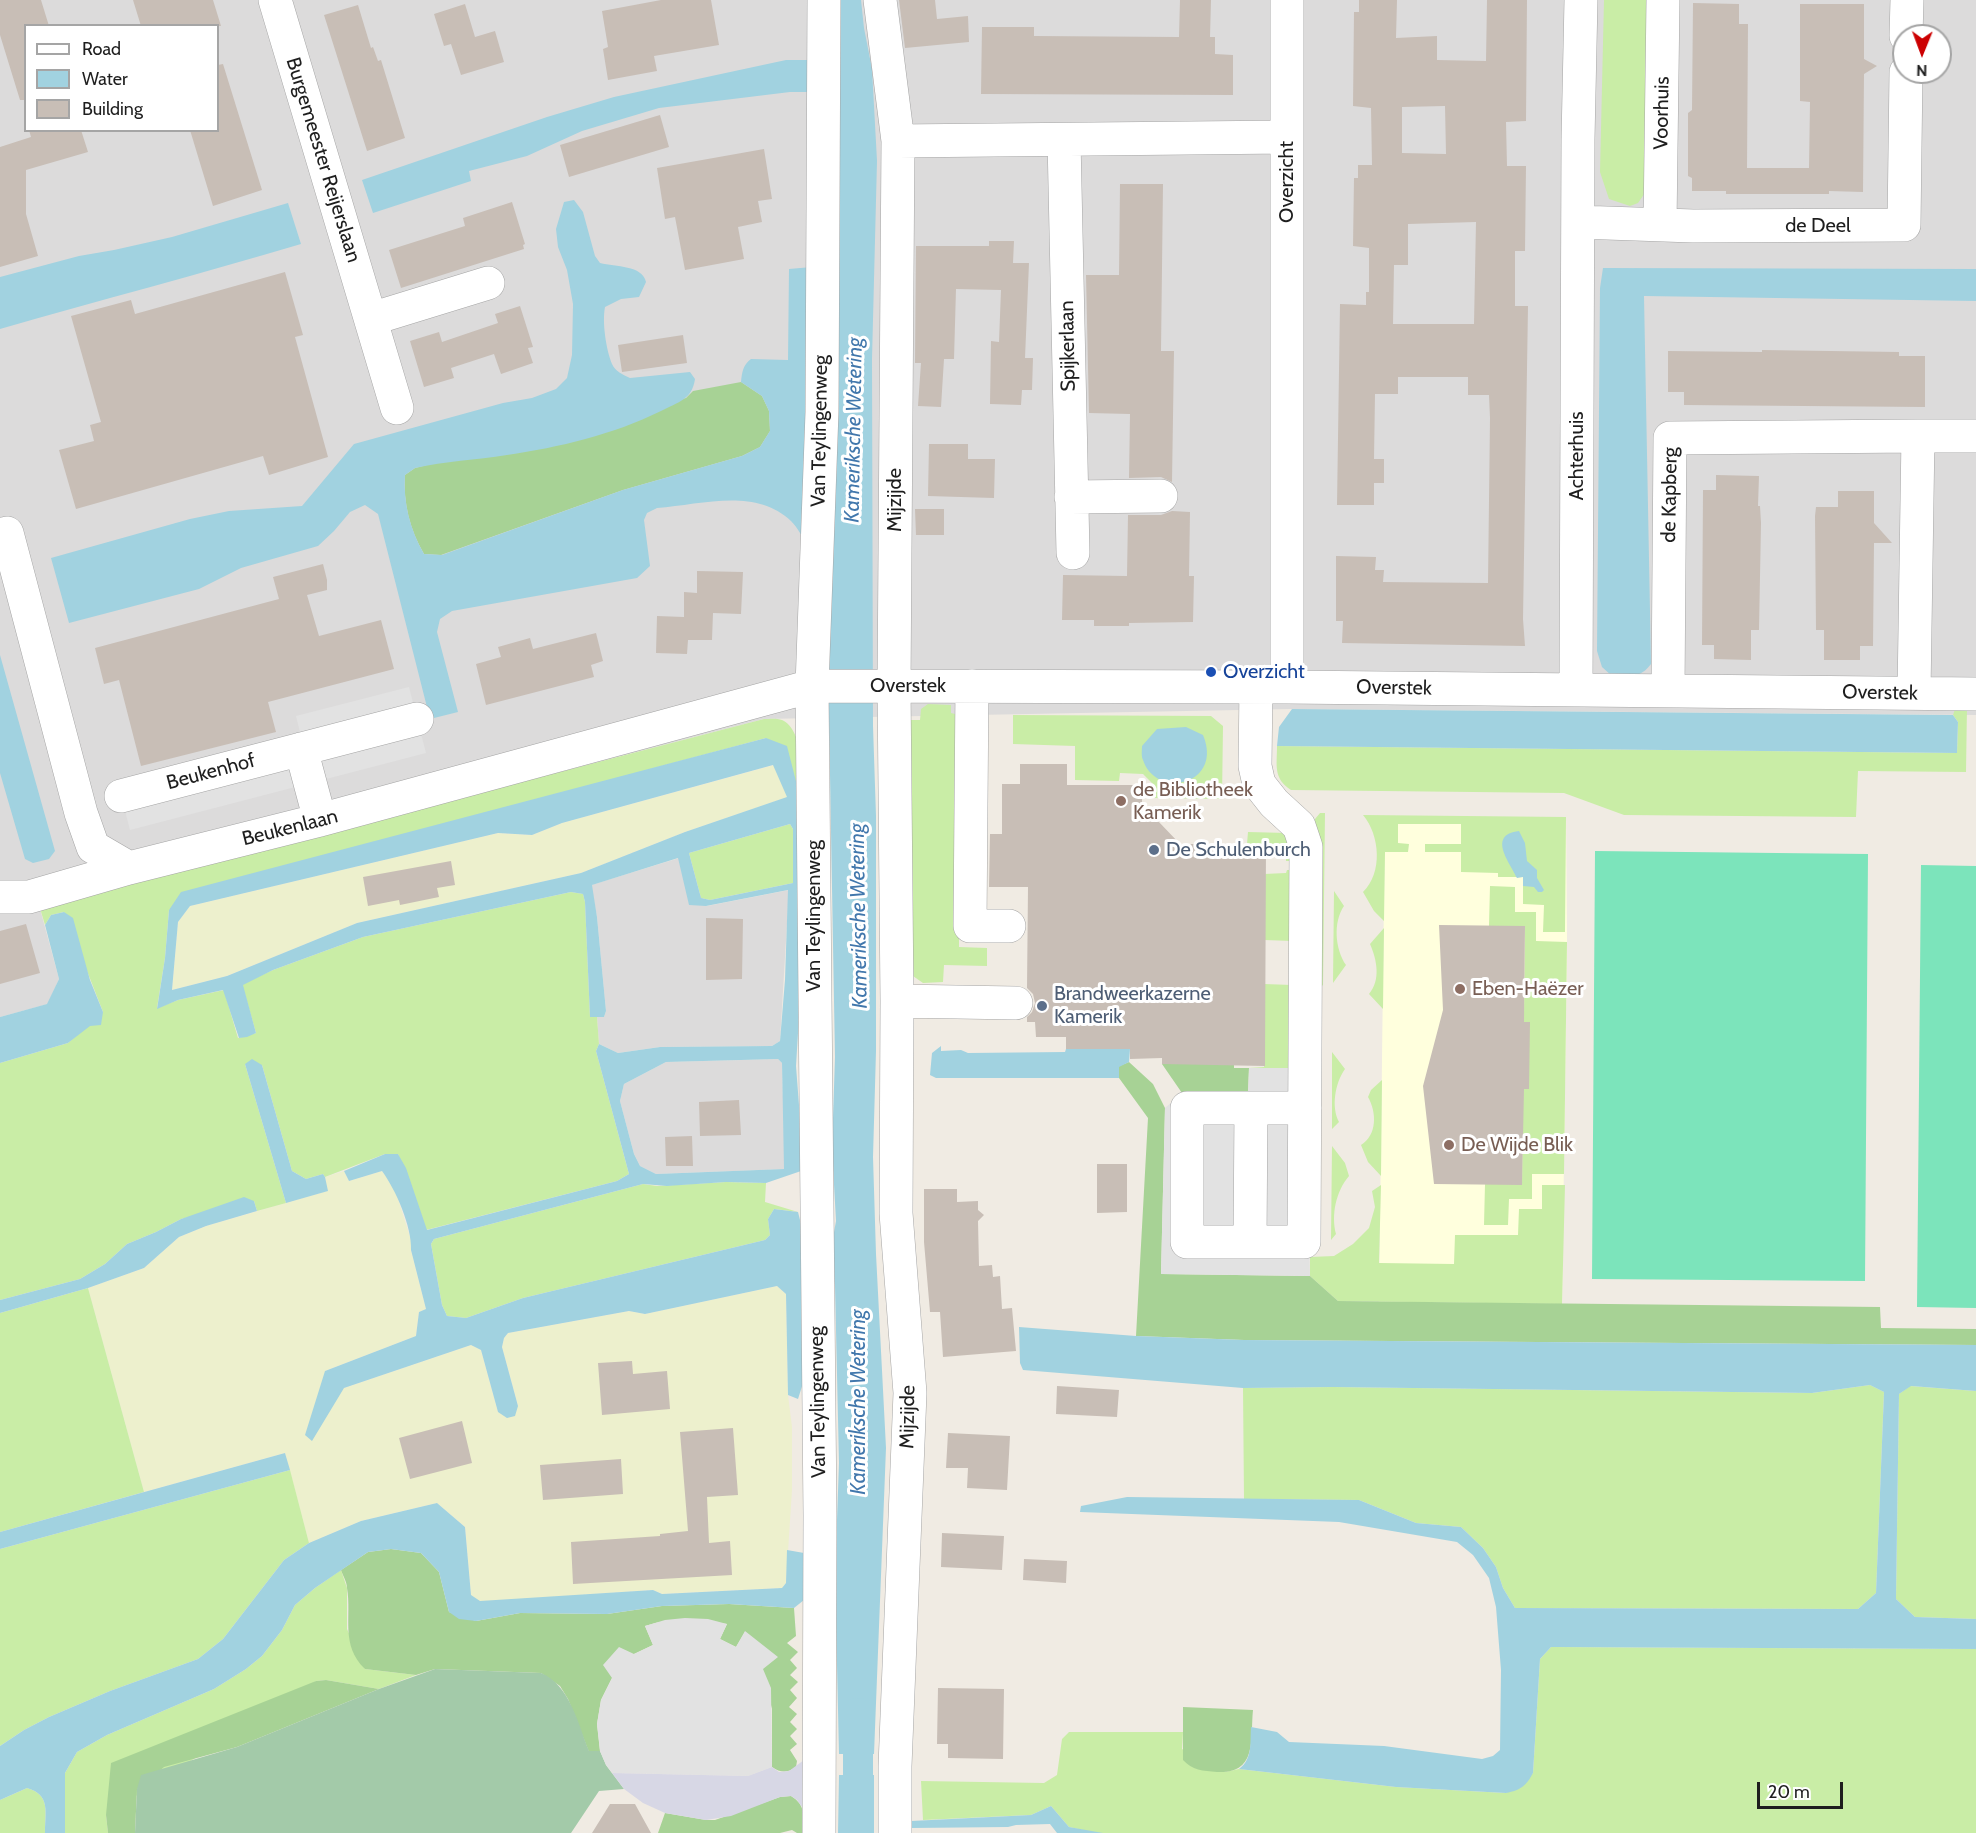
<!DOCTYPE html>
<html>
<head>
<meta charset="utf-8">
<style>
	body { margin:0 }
	#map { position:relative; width:1976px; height:1833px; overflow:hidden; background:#f0ebe3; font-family:Cabin,sans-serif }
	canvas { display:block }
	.legend { position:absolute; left:24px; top:24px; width:195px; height:108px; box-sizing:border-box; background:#fff; border:2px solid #a5a5a5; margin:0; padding:8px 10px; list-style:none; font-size:18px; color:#1e1e1e }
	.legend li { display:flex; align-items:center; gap:12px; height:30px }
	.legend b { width:30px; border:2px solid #a5a5a5 }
	.north { position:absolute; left:1892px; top:24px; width:60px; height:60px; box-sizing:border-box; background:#fff; border:2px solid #a5a5a5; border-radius:50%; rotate:181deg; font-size:16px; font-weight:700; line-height:24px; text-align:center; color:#1e1e1e }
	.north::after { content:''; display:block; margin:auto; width:21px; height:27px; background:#cc0001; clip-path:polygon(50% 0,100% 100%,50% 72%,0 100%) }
	.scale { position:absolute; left:1757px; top:1782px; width:86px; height:27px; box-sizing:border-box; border:3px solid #1e1e1e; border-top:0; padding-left:8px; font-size:18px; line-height:21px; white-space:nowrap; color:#1e1e1e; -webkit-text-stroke:4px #fff; paint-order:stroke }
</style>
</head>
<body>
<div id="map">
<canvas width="1976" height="1833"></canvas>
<ul class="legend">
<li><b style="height:8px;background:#fff"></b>Road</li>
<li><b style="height:16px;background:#a1d2e0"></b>Water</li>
<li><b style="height:16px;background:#c8beb6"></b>Building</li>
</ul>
<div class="north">N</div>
<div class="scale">20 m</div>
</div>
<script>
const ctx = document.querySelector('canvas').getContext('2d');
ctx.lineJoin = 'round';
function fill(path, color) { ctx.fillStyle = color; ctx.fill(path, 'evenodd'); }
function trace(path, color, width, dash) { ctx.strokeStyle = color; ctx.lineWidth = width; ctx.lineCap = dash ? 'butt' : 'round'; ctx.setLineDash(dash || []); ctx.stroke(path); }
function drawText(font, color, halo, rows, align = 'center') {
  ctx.font = font + ' Cabin,sans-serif'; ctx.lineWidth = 6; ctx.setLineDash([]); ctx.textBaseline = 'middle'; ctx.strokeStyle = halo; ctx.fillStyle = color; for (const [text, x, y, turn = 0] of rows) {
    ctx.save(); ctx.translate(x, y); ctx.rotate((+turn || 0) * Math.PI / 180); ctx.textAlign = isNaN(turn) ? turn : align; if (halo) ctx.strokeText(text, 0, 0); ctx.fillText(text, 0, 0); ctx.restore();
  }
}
fill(new Path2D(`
	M0,0H1976V715L1292,709L764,719L132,883L39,905L59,979L48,1004L0,1017ZM26,26H218V130H26ZM1904,36H1940V72H1904Z
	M679,858L707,906L789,890L780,1041L772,1046L660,1047L618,1053L599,1044L597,1017H604L606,1011L597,917L591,885Z
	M778,1059L782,1063L785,1169L656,1174L640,1166L634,1154L620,1101L624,1084L666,1062Z`), '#dcdbdb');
fill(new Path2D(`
	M1385,817H1566L1567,942L1562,1304L1379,1302Z`), '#ffd');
fill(new Path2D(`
	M774,765L788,797L685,832L581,873L357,923L227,976L172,990L178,922L190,906L498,833L532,835L562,823Z
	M344,1171L349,1181L382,1171L394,1186L411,1240V1250L426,1309L419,1312L416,1336L325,1371L344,1388L471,1345L481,1350L498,1412L518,1406L502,1347L504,1338L508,1333L629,1311L645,1314L777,1286L786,1294L788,1395L792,1427V1490L786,1583L782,1588L662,1594L653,1590L480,1602L471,1596L465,1527L437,1503L361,1521L309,1543L285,1453L144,1492L88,1288L144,1268L179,1237L206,1226L327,1191L325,1177Z`), '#edf0cd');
fill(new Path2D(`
	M1604,0H1649L1645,193L1638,203L1630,206L1609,199L1600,172Z
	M928,704L951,705V713L959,715V947L987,948V966L944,965L943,982L923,983L913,976L903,720H920L921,709Z
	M1967,706L1966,772L1858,771L1856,817L1624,815L1564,793L1291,790C1273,778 1277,766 1277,746L1957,753L1958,722L1953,715L1955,709Z
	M1013,715L1211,716L1223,726L1222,799L1154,798L1155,786L1143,774L1120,773L1119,781L1075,780V746L1013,744Z
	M764,719C769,719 777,718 782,720C804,728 807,792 808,812L766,738L491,812L169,910L165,958L157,1008L178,1000L224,990L238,1038L256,1033L242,984L273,970L363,937L571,892L583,894L585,902L590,1017H597L599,1044L596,1051L629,1174L617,1181L426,1230L398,1154H385L325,1177L323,1174L306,1179L292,1171L262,1065L245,1064L286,1203L257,1211L254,1201L181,1219L156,1232L127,1244L105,1264L80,1279L0,1300V1063L68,1043L103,1012L64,912L51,915L45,925L39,905L132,883Z
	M1320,813H1325L1323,985L1313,993L1315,819Z
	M1363,815L1566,817L1565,932H1543L1544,905L1523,904V877H1498V873L1461,872V852H1425V844H1461V824H1398V843L1409,844L1408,852H1385L1384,921L1374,911L1363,892C1383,873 1380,835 1363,815Z
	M790,824L793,829V883L710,900L701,898L689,853Z
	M1248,832L1287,833L1293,861H1286V855H1264L1247,844Z
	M1287,870H1293V941L1264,940V874L1286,873Z
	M1490,886L1515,887V912H1536V941L1567,942L1564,1174H1532V1199H1509L1508,1225H1484L1485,1184H1522L1525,927L1489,926Z
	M1334,891L1344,906C1333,922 1335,949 1346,965L1333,983Z
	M1384,928L1383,1009L1369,994C1381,980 1377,960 1370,944Z
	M1264,984L1292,985L1291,1085L1249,1068L1264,1067Z
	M1332,1052L1345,1069C1335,1083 1331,1107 1339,1122L1332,1129Z
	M1382,1080L1381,1176L1368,1162L1361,1145C1377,1135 1377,1113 1368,1097L1371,1090Z
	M1332,1146L1345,1163L1349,1176C1336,1191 1331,1215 1336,1234L1331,1240Z
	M726,1182L766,1183L765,1202L798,1212L774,1209L768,1219L770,1235L765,1240L523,1298L466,1318L447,1316L442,1305L431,1244L434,1239L643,1184L657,1186Z
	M1381,1185L1379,1263L1454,1264L1455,1235H1518L1519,1209H1542V1185H1565L1562,1304L1338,1301L1310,1276V1257L1334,1256L1353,1244L1369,1228L1375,1207L1372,1191Z
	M88,1288L144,1492L0,1532V1313Z
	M1870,1385L1884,1392L1876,1593L1858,1609L1515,1608L1503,1588L1496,1567L1483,1548L1461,1527L1416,1523L1359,1500L1244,1499L1243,1388L1333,1387L1812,1393Z
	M1910,1386L1976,1391V1619L1915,1617L1896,1599L1899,1394Z
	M290,1470L309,1543L284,1560L223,1639L198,1659L110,1691L49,1717L24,1730L0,1746V1549Z
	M341,1570L347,1588V1629L365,1669L416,1675L379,1689L326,1680L316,1681L106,1815L108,1833H65V1773L77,1752L107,1735L214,1689L246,1669L262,1656L282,1630L295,1605L315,1588Z
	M1551,1647L1976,1649V1833H1096L1069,1827L1051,1806L1031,1815L923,1820L921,1781L1044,1783L1057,1775L1062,1739L1069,1732H1183L1182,1749L1225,1772L1239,1769L1396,1787L1506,1793L1533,1773L1540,1659Z
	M27,1788C51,1795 45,1812 45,1833H0V1800Z`), '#c9eda6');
fill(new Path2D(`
	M741,382L762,396L769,411L770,431L760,447L742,456L623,490L441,555L424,554C410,530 403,503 405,475L415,468L686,398L693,391Z
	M1129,1062L1153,1084L1165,1108L1161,1274L1310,1276L1338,1301L1880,1307L1881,1328L1976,1329V1345L1244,1340L1136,1336L1148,1118L1119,1078V1066Z
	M1162,1064H1234V1068H1249L1248,1095L1182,1093Z
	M391,1549L421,1553L439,1572L449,1612L476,1621L520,1613L607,1614L662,1606L729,1604L794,1608L796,1636L787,1643L798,1652L790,1660L797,1668L790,1675L798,1682L790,1690L797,1698L789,1707L797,1714L790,1722L797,1729L790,1736L797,1744L790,1750L797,1761L796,1767C787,1773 781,1773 772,1767V1709L762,1669L745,1632L736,1647L720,1639L727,1624C696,1620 676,1616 645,1626L653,1645L634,1654L612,1678L601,1700L597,1724L600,1751L589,1752L568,1699L560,1686L541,1673L435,1669L416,1675L365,1669C340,1645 352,1617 347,1588C347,1582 343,1576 341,1570L368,1552Z
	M326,1680L379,1689L237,1747L164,1767L137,1789L135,1833H108L106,1815L111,1763L316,1681Z
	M1183,1707L1253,1710C1250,1739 1258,1774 1217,1772C1203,1771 1192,1770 1183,1760Z
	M791,1796C806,1805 804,1817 803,1833H797L792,1830L780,1833H658L665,1813L706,1820H715L780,1797Z`), '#a7d295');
fill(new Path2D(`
	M435,1669L541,1673C570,1685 578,1724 589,1751H600L606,1765L624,1789L599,1791L571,1833H135L137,1789L141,1775L237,1747L379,1689Z`), '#a3caa9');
fill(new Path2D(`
	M1595,851L1868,854L1865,1281L1592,1279Z
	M1921,865L1976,866V1308L1917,1307Z`), '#7ce4bb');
fill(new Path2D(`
	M409,687L426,753L130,830L118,784L301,736L296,716Z
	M1249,1068H1305L1310,1276L1161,1274L1165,1108L1182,1093L1248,1095Z
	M685,1618L708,1619L727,1624L720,1639L736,1647L745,1631L778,1657L763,1669L771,1688L772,1767L748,1776L612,1773L606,1765L600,1751L597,1724L601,1700L612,1678L603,1665L619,1647L634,1654L653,1645L645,1626L665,1620Z`), '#e2e2e2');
fill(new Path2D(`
	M804,1760V1810L797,1800L791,1796L780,1797L731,1816L706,1820L665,1813L643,1803L624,1789L612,1773L748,1776L772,1767L779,1772L789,1771Z`), '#d7d7e5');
fill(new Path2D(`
	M837,0H861L864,28L872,69L877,161L872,359L873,726L876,816V1051L873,1157L876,1254L886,1448L874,1754H839L835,1576L839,1463L835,1286L831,1268V1249L836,1221L832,1148L835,1057L828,662Z
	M786,60H812V92H790L659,108L582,131L527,156L469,171L471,181L373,213L362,180L547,117L614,97Z
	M574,200L583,212L595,256L600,263C616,267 642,265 646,282L639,297L621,299L605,307C602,322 606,349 612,364C615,371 623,375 630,378L690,372L695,379C692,400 678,402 661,411C612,435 560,447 507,455C476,460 445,461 415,468L405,475C403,502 410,530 424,554L442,555L623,490L742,456L760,447L770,431L769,411L762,396L741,382C742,372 743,365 751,359L788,360L789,269L812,267L807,544C802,537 798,528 791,521C755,487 701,505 657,508L647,513L644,520L650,566L637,578L452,611L440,619L437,632L458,712L430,719L378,514L365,505L350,512L334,531L318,546L241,568L199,589L69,623L51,558L190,519L229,511L302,506L354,444L503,403L532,398L556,389L567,378L572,355L573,304L567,270L558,247L556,229L564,202Z
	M288,203L301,244C201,274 100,300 0,329V277L79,256L114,250L172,237Z
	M1603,268L1976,269V301L1644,296L1651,664C1640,679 1629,676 1612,676L1602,667L1597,651L1600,288Z
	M0,655L55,851L49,859L33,863L25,859L0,773Z
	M1292,709L1953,715L1958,722L1957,753L1277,746L1279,727Z
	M1186,727L1203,735C1224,785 1156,800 1143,760C1141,756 1142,750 1142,746L1157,729Z
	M766,738L787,746L799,793L801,984L796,1066L804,1170L766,1183L726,1182L667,1186L643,1184L434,1239L431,1244L442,1305L447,1316L466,1318L523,1298L765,1240L770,1235L768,1219L774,1209L798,1212L802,1228L804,1380L798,1399L788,1395L786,1294L777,1286L645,1314L629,1311L508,1333L504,1338L502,1347L518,1406L515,1416L507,1418L498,1412L481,1350L471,1345L344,1388L312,1441L305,1435L325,1371L416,1336L419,1312L426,1309L411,1250C412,1227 396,1190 382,1171L349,1181L344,1171L385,1154H398L406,1168L427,1230L617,1181L629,1174L596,1051L599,1044L618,1053L660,1047L772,1046L780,1041L785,980L788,890L706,906L689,905L678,858L592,885L597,917L606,1011L604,1017H590L585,902L583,894L571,892L363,937L273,970L243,985L256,1033L247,1037L239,1038L223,990L178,1000L157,1009L165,958L169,910L181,892ZM773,765L787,797L685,832L581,873L357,923L227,976L172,990L178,922L190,906L498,833L532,835L562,823ZM790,824L793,829V883L710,900L701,898L689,853ZM778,1059L782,1063L784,1169L656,1174L640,1166L634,1154L620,1101L624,1084L666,1062Z
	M1519,831L1525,843L1527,861L1537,870V878L1544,890L1542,892H1538L1534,887L1523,886V877L1517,878C1511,864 1486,835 1519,831Z
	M64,912L73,918L90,980L103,1012L101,1025L90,1026L68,1043L0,1063V1017L47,1004L59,979L45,925L51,915Z
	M941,1046V1051L961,1050L968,1053L1065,1052L1066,1049H1130L1129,1062L1119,1067V1078H936L930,1075L932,1053Z
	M252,1059L262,1065L292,1171L306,1179L323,1174L325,1177L328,1191L286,1203L245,1064Z
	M244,1197L254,1201L257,1211L206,1226L179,1237L144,1268L88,1288L0,1313V1300L80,1279L105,1264L127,1244L156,1232L181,1219Z
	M1019,1327L1136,1336L1244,1340L1976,1345V1391L1911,1386L1899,1394L1896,1599L1915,1617L1976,1619V1649L1551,1647L1540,1659L1533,1773C1526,1786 1521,1790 1506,1793L1396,1787L1239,1769C1253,1759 1250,1742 1251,1727L1277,1732L1289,1742L1384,1746L1482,1759L1493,1756L1500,1750L1501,1670L1496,1607L1489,1578L1473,1555L1457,1542L1339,1522L1080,1512L1081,1506L1127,1497L1359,1500L1416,1523L1461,1527L1483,1548L1496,1567L1503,1588L1515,1608L1858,1609L1876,1593L1884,1392L1870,1385L1812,1393L1333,1387L1243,1388L1023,1370L1020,1363Z
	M285,1453L290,1470L0,1549V1532Z
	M437,1503L465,1527L471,1595L480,1601L653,1590L662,1594L782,1588L786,1583L787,1550L804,1553V1600L794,1608L729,1604L662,1606L607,1614L520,1613L476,1621L459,1619L449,1612L439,1572L421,1553L391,1549L368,1552L315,1588L295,1605L282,1630L262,1656L246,1669L214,1689L107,1735L77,1752L65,1773V1833H45C45,1812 51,1795 27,1788L0,1800V1746L24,1730L49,1717L110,1691L198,1659L223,1639L284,1560L309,1543L361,1521Z
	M839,1775H874V1833H838Z
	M1051,1806L1069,1827L1103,1833H1057L1050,1824L1016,1825L1008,1827L911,1828V1821L1031,1815Z`), '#a1d2e0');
trace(new Path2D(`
	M858,1833V1713`), '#a1d2e0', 30);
fill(new Path2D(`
	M0,0H41L49,26H26V100H20L0,35Z
	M133,0H213L221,26H141Z
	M661,0H711L719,45L654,56L657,71L608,80L603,49L608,47L602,11Z
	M899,0H935L937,19L968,16L969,42L905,48Z
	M1180,0H1211L1210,37H1215V54L1233,55V95L981,94L982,27H1034V36L1179,37Z
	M1359,0H1397L1396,38L1437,36V60L1486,61L1487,0H1527L1526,121L1506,122L1507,166H1526L1525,251H1515V306H1528L1523,619L1525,646L1342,643L1343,621H1336V556L1376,557L1375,570H1384L1383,582L1488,583L1490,418L1489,395H1468V377H1398V394H1375L1374,459H1384V483H1374V505H1337L1340,304L1366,305V292H1369V248L1353,246L1354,178H1358V165H1372L1371,108L1353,106L1354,12H1359ZM1445,106L1446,154L1402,153V107ZM1476,222L1474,324H1393L1394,265H1408V224Z
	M1693,3L1739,4V24H1748L1747,168H1809L1810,102L1800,101V4H1864V59L1877,66L1864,74L1863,192L1829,191V194H1726V191H1692V178L1688,176V113L1692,110Z
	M465,4L475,37L495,31L504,62L461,75L451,44L444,46L434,14Z
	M358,5L371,48L373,47L378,61L381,60L405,138L367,151L324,15Z
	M223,64L262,190L213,206L190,130H218V65Z
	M660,115L669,147L569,177L560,145Z
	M29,130H81L88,152L26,170V214L38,256L0,267V147L31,137Z
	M764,149L772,199L758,201L762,222L738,227L744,259L685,270L675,217L665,219L657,168Z
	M1120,184H1163L1161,351H1174L1172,482L1161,477L1129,478L1130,414L1089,413L1086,275H1119Z
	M512,202L525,244L523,245L524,249L401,288L389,250L465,226L463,218Z
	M989,241H1014L1013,263H1029L1025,358H1033L1032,390H1022L1021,405L990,404L991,341L999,342L1001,290L956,289L954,359H944L941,407L918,406L921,363H915L916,246H989Z
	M285,272L303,335L295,337L328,457L269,475L263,456L76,509L59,450L94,441L90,425L101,422L71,316L131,300L135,314Z
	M520,306L533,347L528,348L533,363L501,374L494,354L451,368L454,378L424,387L410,341L439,332L442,342L498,323L495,314Z
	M683,335L687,363L622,372L618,345Z
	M1762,350L1899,352V356H1925V407L1684,405V392H1668V351L1762,352Z
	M929,444H968V459H995L994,498L928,496Z
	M1716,475L1759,476L1758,506H1760L1761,523L1759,630H1751V660L1714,659V645H1702L1703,490H1716Z
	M1838,491H1874V523L1892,543H1874L1873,646H1860V660H1824V630H1816L1815,516L1816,507H1838Z
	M915,509H944V535H916Z
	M1172,511L1190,512L1189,576H1194L1193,622L1129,623V626H1094V620H1062L1063,575L1127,576L1128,515H1161Z
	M323,564L327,580V590L307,595L319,636L381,620L394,669L268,702L276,732L141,766L119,680L104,684L95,648L279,599L273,577Z
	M697,571L743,572L741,614L713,613L712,640H688L687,654L656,653L657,616L684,617V592L697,593Z
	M596,633L603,661L591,665L594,677L486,705L476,664L501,657L498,647L530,638L533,649Z
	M1020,764H1067V785H1142V808L1158,807V821L1180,844H1266L1265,1066L1162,1064V1058L1130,1059V1049H1066V1037H1036L1035,1022H1027V1017L1032,1012L1035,1003L1033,994L1027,988L1028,887H989L990,834H1002V784H1020Z
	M451,861L455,885L437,888L439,897L400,905L399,900L368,906L363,877Z
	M706,918L743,919L742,979L706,980Z
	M26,924L40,973L0,984V931Z
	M1439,925L1525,926L1524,1022H1530L1529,1089H1524L1522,1185L1434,1184L1423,1086L1443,1010Z
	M739,1100L741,1135L700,1136L699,1102Z
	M692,1136L693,1166H666L665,1137Z
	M1097,1164H1127V1212L1097,1213Z
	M924,1189H957V1202L978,1201V1210L984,1215L978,1221L979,1266L992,1265L993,1277L1000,1276L1002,1309L1012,1308L1016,1351L943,1357L940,1312H930L924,1242Z
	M632,1361L633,1374L667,1371L670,1409L602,1415L598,1363Z
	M1057,1386L1119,1390L1117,1417L1056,1414Z
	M462,1421L472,1463L410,1479L399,1438Z
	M733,1428L738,1495L707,1497L709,1543L730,1541L732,1575L573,1584L571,1542L660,1536V1534L688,1531L680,1432Z
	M948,1433L1010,1436L1007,1490L967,1488L968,1468H946Z
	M621,1459L623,1494L543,1500L540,1465Z
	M942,1533L1004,1536L1002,1570L941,1567Z
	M1024,1559L1067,1561L1066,1583L1023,1580Z
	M938,1688L1004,1689L1003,1759L948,1758V1744H937Z
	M610,1804H635L651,1833H592Z`), '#c8beb6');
const minor = new Path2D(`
	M275,0L397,408
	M880,0L898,141L894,686L897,1001L896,1213L910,1393L895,1766V1833
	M1906,36L1907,0
	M1064,140L1073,553
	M898,141L1287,137
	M1578,222L1693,226L1904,225L1906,72
	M1660,225L1663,0
	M371,319L488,283
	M1918,436H1976
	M1071,497L1161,496
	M0,535L7,533L81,813L93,847L129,868L320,820L812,686L1287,687L1976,694
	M972,686L970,926H1009
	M1256,687L1255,766L1259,784L1274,803L1299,826L1306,847L1304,1242H1187V1108H1305
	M1287,687V0
	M1576,690L1578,139L1581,0
	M1668,691L1670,438L1918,436L1914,693
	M301,749L320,820
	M121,796L417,719
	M0,897H29L129,868
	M897,1001L1016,1003
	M1250,1242L1251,1108
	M819,1833L820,1515L812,686L822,412L824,0`);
trace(minor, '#a5a5a5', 34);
trace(minor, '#fff', 33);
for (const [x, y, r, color] of [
	[1211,672,6,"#1a4fb4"],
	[1121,801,6,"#8d6e63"],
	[1154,850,6,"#5c6f8a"],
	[1460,989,6,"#8d6e63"],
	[1042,1006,6,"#5c6f8a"],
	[1449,1145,6,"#8d6e63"]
]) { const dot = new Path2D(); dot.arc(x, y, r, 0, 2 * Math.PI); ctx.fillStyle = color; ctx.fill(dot); trace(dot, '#fff', 2); }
drawText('20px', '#1e1e1e', '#fff', [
	["Voorhuis",1662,113,-89],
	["Burgemeester Reijerslaan",323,160,73],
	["Overzicht",1287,182,-90],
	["de Deel",1818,226],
	["Spijkerlaan",1068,346,-91],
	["Van Teylingenweg",820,431,-89],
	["Achterhuis",1577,456,-90],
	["de Kapberg",1670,495,-89],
	["Mijzijde",895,500,-90],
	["Overstek",908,686],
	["Overstek",1394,688,1],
	["Overstek",1880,693,1],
	["Beukenhof",211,772,-15],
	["Beukenlaan",290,828,-14],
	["Van Teylingenweg",814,916,-90],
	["Van Teylingenweg",818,1402,-91],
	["Mijzijde",908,1417,-89]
]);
drawText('20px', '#164399', '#fff', [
	["Overzicht",1223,672]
], 'left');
drawText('20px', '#785e54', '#fff', [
	["de Bibliotheek",1133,790],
	["Kamerik",1133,813],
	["Eben-Haëzer",1472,989],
	["De Wijde Blik",1461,1145]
], 'left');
drawText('20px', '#4e5e75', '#fff', [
	["De Schulenburch",1166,850],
	["Brandweerkazerne",1054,994],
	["Kamerik",1054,1017]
], 'left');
drawText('italic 21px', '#4177ac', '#fff', [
	["Kameriksche Wetering",854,430,-89],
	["Kameriksche Wetering",859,916,-91],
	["Kameriksche Wetering",859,1402,-90]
]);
</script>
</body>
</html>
